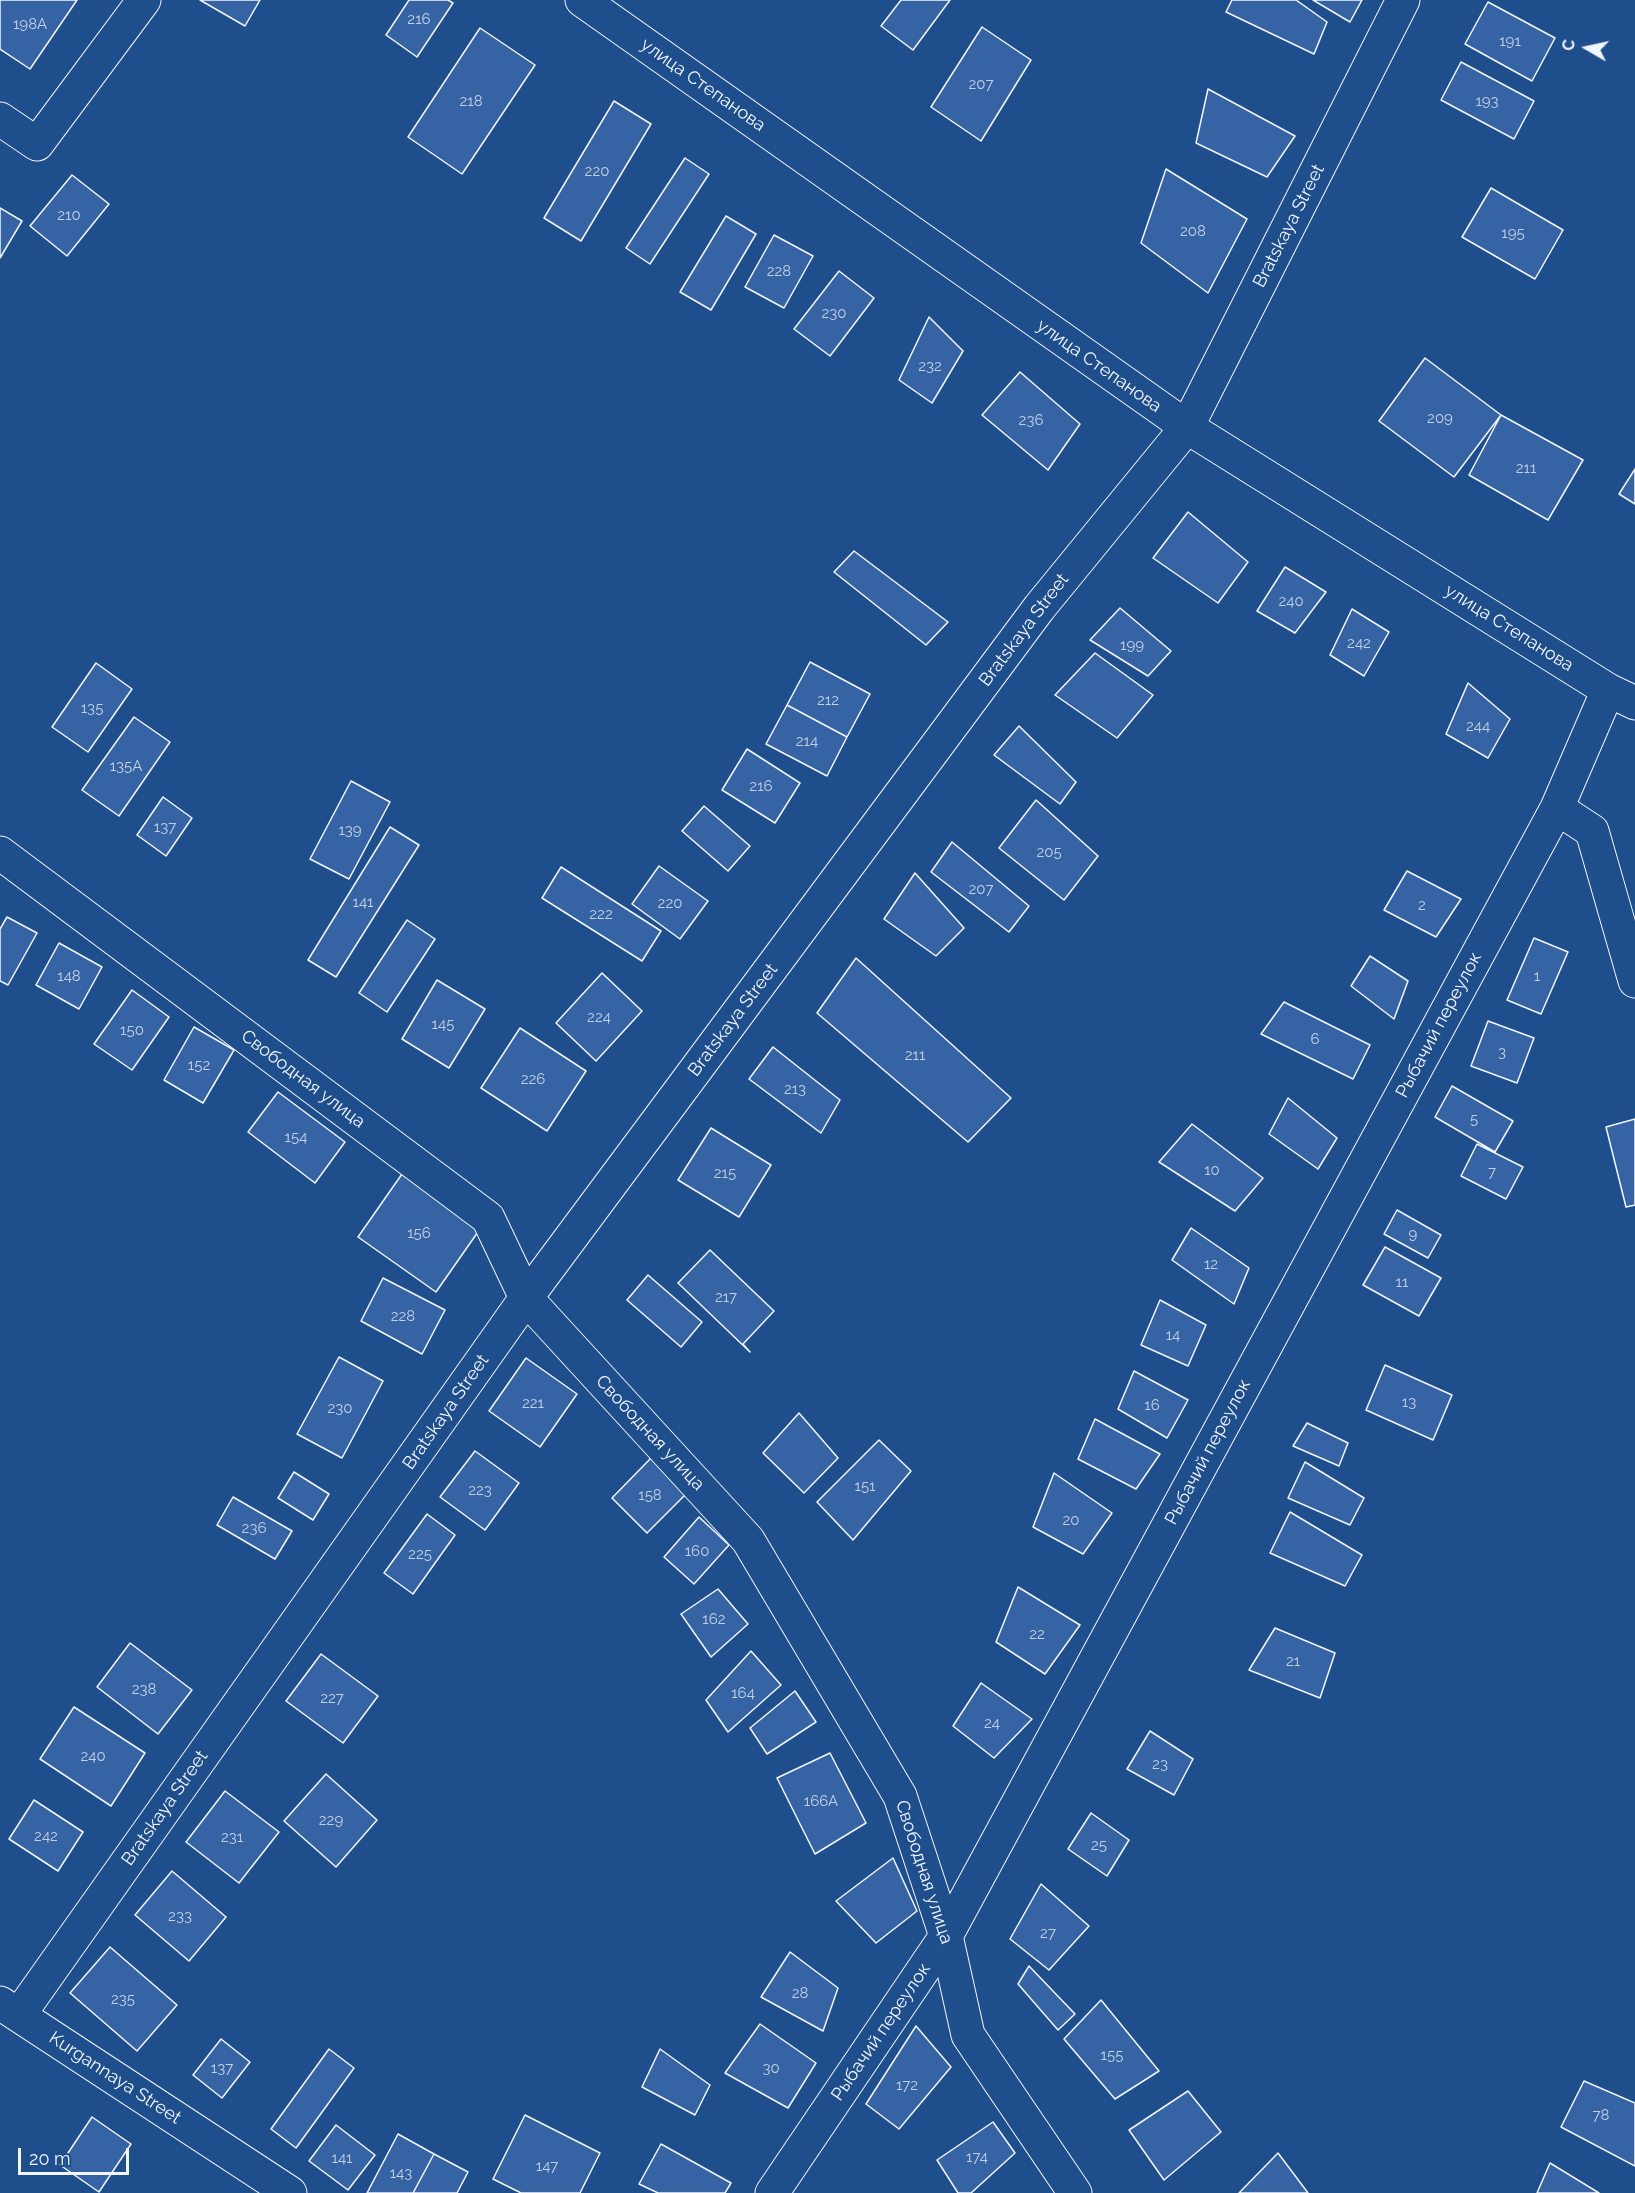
<!DOCTYPE html>
<html>
<head>
<meta charset="utf-8">
<style>
	body { margin:0 }
	#map { position:relative; width:1635px; height:2193px; overflow:hidden; background:#1f4e8c; font-family:Raleway,sans-serif }
	canvas { display:block }
	.north { position:absolute; left:1557px; top:18px; width:60px; height:60px; -webkit-text-stroke:4px #1f4e8c; paint-order:stroke; rotate:279deg; font-size:16px; font-weight:700; line-height:24px; text-align:center; color:#f2f6ff }
	.north::after { content:''; display:block; margin:auto; width:21px; height:27px; background:#f2f6ff; clip-path:polygon(50% 0,100% 100%,50% 72%,0 100%) }
	.scale { position:absolute; left:18px; top:2148px; width:111px; height:27px; box-sizing:border-box; border:3px solid #f2f6ff; border-top:0; padding-left:8px; font-size:18px; line-height:21px; white-space:nowrap; color:#f2f6ff; -webkit-text-stroke:4px #1f4e8c; paint-order:stroke }
</style>
</head>
<body>
<div id="map">
<canvas width="1635" height="2193"></canvas>
<div class="north">С</div>
<div class="scale">20 m</div>
</div>
<script>
const ctx = document.querySelector('canvas').getContext('2d');
ctx.lineJoin = 'round';
function fill(path, color) { ctx.fillStyle = color; ctx.fill(path, 'evenodd'); }
function trace(path, color, width, dash) { ctx.strokeStyle = color; ctx.lineWidth = width; ctx.lineCap = dash ? 'butt' : 'round'; ctx.setLineDash(dash || []); ctx.stroke(path); }
function drawText(font, color, halo, rows, align = 'center') {
  ctx.font = font + ' Raleway,sans-serif'; ctx.lineWidth = 4.5; ctx.setLineDash([]); ctx.textBaseline = 'middle'; ctx.strokeStyle = halo; ctx.fillStyle = color; for (const [text, x, y, turn = 0] of rows) {
    ctx.save(); ctx.translate(x, y); ctx.rotate((+turn || 0) * Math.PI / 180); ctx.textAlign = isNaN(turn) ? turn : align; if (halo) ctx.strokeText(text, 0, 0); ctx.fillText(text, 0, 0); ctx.restore();
  }
}
const building = new Path2D(`
	M0,0H77L30,69L0,49Z
	M200,0H260L245,26Z
	M409,0H448L453,3L417,57L386,35Z
	M901,0H950L913,50L881,26Z
	M1232,0H1296L1327,22L1314,54L1226,12Z
	M1313,0H1362L1350,22Z
	M1488,2L1555,38L1532,81L1465,44Z
	M982,27L1031,60L981,141L931,107Z
	M480,28L535,65L462,174L408,137Z
	M1461,62L1534,101L1514,139L1441,100Z
	M1208,89L1295,136L1267,177L1196,143Z
	M614,101L651,124L581,241L544,218Z
	M685,158L709,174L650,264L626,248Z
	M1166,169L1247,219L1208,293L1141,243Z
	M72,175L109,204L67,256L30,226Z
	M1491,188L1563,230L1535,279L1462,237Z
	M0,208L22,221L0,258Z
	M726,216L756,234L711,310L680,292Z
	M774,235L813,256L784,308L745,287Z
	M839,271L874,298L830,356L794,329Z
	M929,317L963,351L932,403L899,380Z
	M1425,358L1501,415L1454,477L1379,421Z
	M1020,372L1080,424L1048,470L982,415Z
	M1501,415L1583,460L1548,520L1469,475Z
	M1635,469V504L1619,494Z
	M1188,512L1248,562L1218,603L1153,558Z
	M854,551L948,622L926,645L834,572Z
	M1285,567L1326,592L1295,633L1257,611Z
	M1120,608L1171,651L1148,676L1090,640Z
	M1352,609L1389,632L1364,676L1330,655Z
	M1095,653L1153,695L1117,738L1055,695Z
	M810,662L870,694L847,737L787,705Z
	M96,663L132,689L88,752L52,727Z
	M1468,683L1510,719L1488,758L1446,734Z
	M787,705L847,737L827,776L766,744Z
	M134,717L170,742L119,816L82,790Z
	M1019,726L1076,782L1060,804L994,755Z
	M747,749L800,783L775,823L722,790Z
	M351,781L390,802L349,879L310,859Z
	M163,797L192,818L166,856L137,835Z
	M1036,800L1098,856L1064,900L999,848Z
	M704,806L750,846L728,871L682,831Z
	M390,827L419,845L336,977L308,960Z
	M952,842L1029,906L1009,932L931,872Z
	M659,866L708,901L680,939L632,904Z
	M561,867L661,931L642,961L542,898Z
	M1407,871L1461,899L1436,937L1384,910Z
	M915,873L964,928L936,956L884,919Z
	M7,917L37,933L8,985L0,981V929Z
	M407,920L435,939L387,1012L359,993Z
	M1534,938L1568,952L1541,1014L1507,1000Z
	M59,943L102,967L79,1009L36,985Z
	M1370,956L1408,981L1394,1019L1351,986Z
	M856,958L1011,1098L968,1142L817,1013Z
	M602,973L642,1011L596,1061L556,1023Z
	M437,980L485,1009L449,1068L402,1039Z
	M132,990L169,1017L132,1070L94,1044Z
	M1284,1002L1370,1045L1353,1079L1261,1034Z
	M1488,1021L1534,1038L1517,1083L1471,1066Z
	M194,1027L234,1050L203,1103L164,1080Z
	M520,1028L586,1071L547,1131L481,1088Z
	M773,1047L840,1100L821,1133L749,1079Z
	M1452,1086L1513,1121L1495,1152L1435,1117Z
	M278,1092L345,1142L315,1183L248,1132Z
	M1288,1098L1337,1138L1318,1169L1269,1134Z
	M1635,1119V1205L1626,1207L1606,1127Z
	M1192,1124L1263,1178L1235,1211L1159,1162Z
	M711,1128L771,1165L739,1217L678,1180Z
	M1477,1144L1523,1167L1506,1199L1461,1176Z
	M402,1174L480,1229L436,1292L358,1237Z
	M1397,1210L1441,1235L1428,1258L1384,1234Z
	M1191,1228L1249,1268L1234,1304L1172,1260Z
	M1385,1247L1441,1278L1419,1316L1363,1285Z
	M710,1250L774,1311L743,1344L750,1352L678,1283Z
	M648,1275L702,1322L681,1347L627,1300Z
	M383,1278L445,1310L422,1354L361,1321Z
	M1160,1300L1206,1325L1188,1366L1141,1345Z
	M339,1357L383,1381L342,1458L297,1434Z
	M526,1358L577,1394L540,1447L489,1411Z
	M1385,1365L1452,1395L1433,1440L1366,1410Z
	M1134,1371L1188,1400L1167,1438L1118,1409Z
	M799,1413L838,1458L804,1493L763,1453Z
	M1095,1419L1160,1454L1136,1489L1078,1459Z
	M1307,1423L1348,1443L1339,1466L1293,1446Z
	M879,1440L911,1471L853,1540L817,1502Z
	M475,1451L519,1483L485,1530L440,1497Z
	M653,1456L689,1491L647,1533L612,1498Z
	M1305,1462L1364,1498L1350,1525L1288,1498Z
	M294,1472L329,1494L313,1520L278,1498Z
	M1054,1473L1112,1513L1083,1554L1033,1527Z
	M233,1497L292,1531L275,1559L217,1525Z
	M1290,1512L1362,1555L1345,1586L1270,1553Z
	M427,1514L455,1535L413,1594L384,1573Z
	M699,1517L729,1545L694,1584L664,1557Z
	M1018,1587L1080,1625L1045,1674L996,1642Z
	M718,1589L748,1624L711,1657L681,1614Z
	M1275,1628L1335,1653L1320,1698L1249,1670Z
	M130,1643L192,1690L158,1734L97,1687Z
	M751,1651L781,1685L728,1732L706,1700Z
	M321,1654L378,1696L343,1743L286,1701Z
	M981,1683L1032,1719L994,1758L953,1726Z
	M795,1691L816,1722L767,1754L750,1728Z
	M74,1707L145,1753L111,1806L40,1759Z
	M1150,1731L1193,1759L1174,1795L1127,1769Z
	M830,1753L866,1823L815,1854L777,1778Z
	M326,1774L377,1820L336,1867L284,1821Z
	M225,1791L279,1832L239,1883L186,1842Z
	M34,1800L83,1832L58,1871L9,1839Z
	M1091,1813L1129,1840L1107,1876L1068,1849Z
	M893,1858L917,1911L876,1943L836,1901Z
	M172,1871L226,1917L189,1961L135,1915Z
	M1041,1884L1089,1926L1049,1970L1010,1939Z
	M110,1947L177,2005L137,2051L70,1993Z
	M790,1952L838,1988L823,2031L761,1997Z
	M1029,1966L1075,2014L1058,2030L1018,1984Z
	M1101,2000L1159,2071L1115,2099L1064,2039Z
	M760,2024L816,2063L788,2108L725,2073Z
	M916,2026L951,2067L899,2129L866,2104Z
	M221,2039L250,2062L222,2098L193,2075Z
	M329,2049L354,2068L296,2148L271,2129Z
	M660,2049L710,2085L695,2115L642,2087Z
	M1584,2081L1635,2103V2166L1561,2127Z
	M1188,2091L1221,2132L1164,2180L1129,2130Z
	M525,2115L600,2153L580,2193H521L493,2179Z
	M92,2117L131,2144L99,2192L60,2165Z
	M993,2122L1015,2153L971,2193H958L937,2160Z
	M336,2125L375,2155L348,2190L309,2161Z
	M398,2134L434,2154L413,2193H367Z
	M661,2144L731,2183L725,2193H658L639,2184Z
	M1278,2153L1308,2193H1239Z
	M434,2154L468,2172L457,2193H413Z
	M1550,2163L1599,2193H1537Z`);
fill(building, '#3563a3');
trace(building, '#f2f6ff', 1.5);
const minor = new Path2D(`
	M0,119L37,144L144,0
	M1557,808L1592,831L1635,981
	M0,853L488,1218L526,1298L748,1540L900,1796L946,1936L968,2035L1075,2193
	M0,2003L290,2193
	M19,2015L526,1298L1039,608L1187,427L1608,690L1635,703
	M772,2193L946,1936L1557,808L1608,690`);
const tertiary = new Path2D(`
	M582,0L1187,427L1403,0`);
trace(minor, '#f2f6ff', 35);
trace(tertiary, '#f2f6ff', 35);
trace(minor, '#1f4e8c', 33);
trace(tertiary, '#1f4e8c', 33);
drawText('15px', '#c3d1e8', null, [
	["216",419,19],
	["198А",30,24],
	["191",1510,41],
	["207",981,84],
	["218",471,101],
	["193",1487,101],
	["220",597,171],
	["210",69,215],
	["208",1193,231],
	["195",1513,233],
	["228",779,271],
	["230",834,313],
	["232",930,366],
	["209",1440,418],
	["236",1031,420],
	["211",1526,468],
	["240",1291,601],
	["242",1359,643],
	["199",1132,645],
	["212",828,700],
	["135",92,708],
	["244",1478,726],
	["214",807,741],
	["135А",126,766],
	["216",761,786],
	["137",165,827],
	["139",350,830],
	["205",1049,852],
	["207",981,889],
	["141",363,902],
	["220",670,903],
	["2",1422,905],
	["222",601,914],
	["148",69,976],
	["1",1537,976],
	["224",599,1017],
	["145",443,1024],
	["150",132,1030],
	["6",1315,1039],
	["3",1502,1052],
	["211",915,1055],
	["152",199,1065],
	["226",533,1079],
	["213",795,1089],
	["5",1474,1119],
	["154",296,1137],
	["10",1212,1170],
	["7",1492,1172],
	["215",725,1173],
	["156",419,1233],
	["9",1413,1234],
	["12",1211,1264],
	["11",1402,1282],
	["217",726,1297],
	["228",403,1316],
	["14",1173,1335],
	["13",1409,1402],
	["221",533,1403],
	["16",1152,1405],
	["230",340,1408],
	["151",865,1486],
	["223",480,1490],
	["158",650,1495],
	["20",1071,1520],
	["236",254,1528],
	["160",697,1551],
	["225",420,1554],
	["162",714,1619],
	["22",1037,1634],
	["21",1293,1661],
	["238",144,1689],
	["164",743,1693],
	["227",332,1698],
	["24",992,1723],
	["240",93,1756],
	["23",1160,1764],
	["166А",821,1801],
	["229",331,1820],
	["242",46,1836],
	["231",232,1837],
	["25",1099,1845],
	["233",180,1916],
	["27",1048,1933],
	["28",800,1993],
	["235",123,1999],
	["155",1112,2055],
	["137",222,2068],
	["30",771,2068],
	["172",907,2085],
	["78",1601,2115],
	["174",977,2157],
	["141",342,2158],
	["147",547,2166],
	["143",401,2173]
]);
drawText('18px', '#f2f6ff', '#1f4e8c', [
	["улица Степанова",703,85,35],
	["Bratskaya Street",1289,226,-63],
	["улица Степанова",1099,366,35],
	["улица Степанова",1509,628,32],
	["Bratskaya Street",1024,630,-53],
	["Bratskaya Street",733,1020,-53],
	["Рыбачий переулок",1439,1025,-62],
	["Свободная улица",303,1079,37],
	["Bratskaya Street",446,1412,-55],
	["Свободная улица",650,1433,47],
	["Рыбачий переулок",1208,1452,-62],
	["Bratskaya Street",165,1808,-55],
	["Свободная улица",924,1872,72],
	["Рыбачий переулок",881,2032,-56],
	["Kurgannaya Street",115,2078,33]
]);
</script>
</body>
</html>
